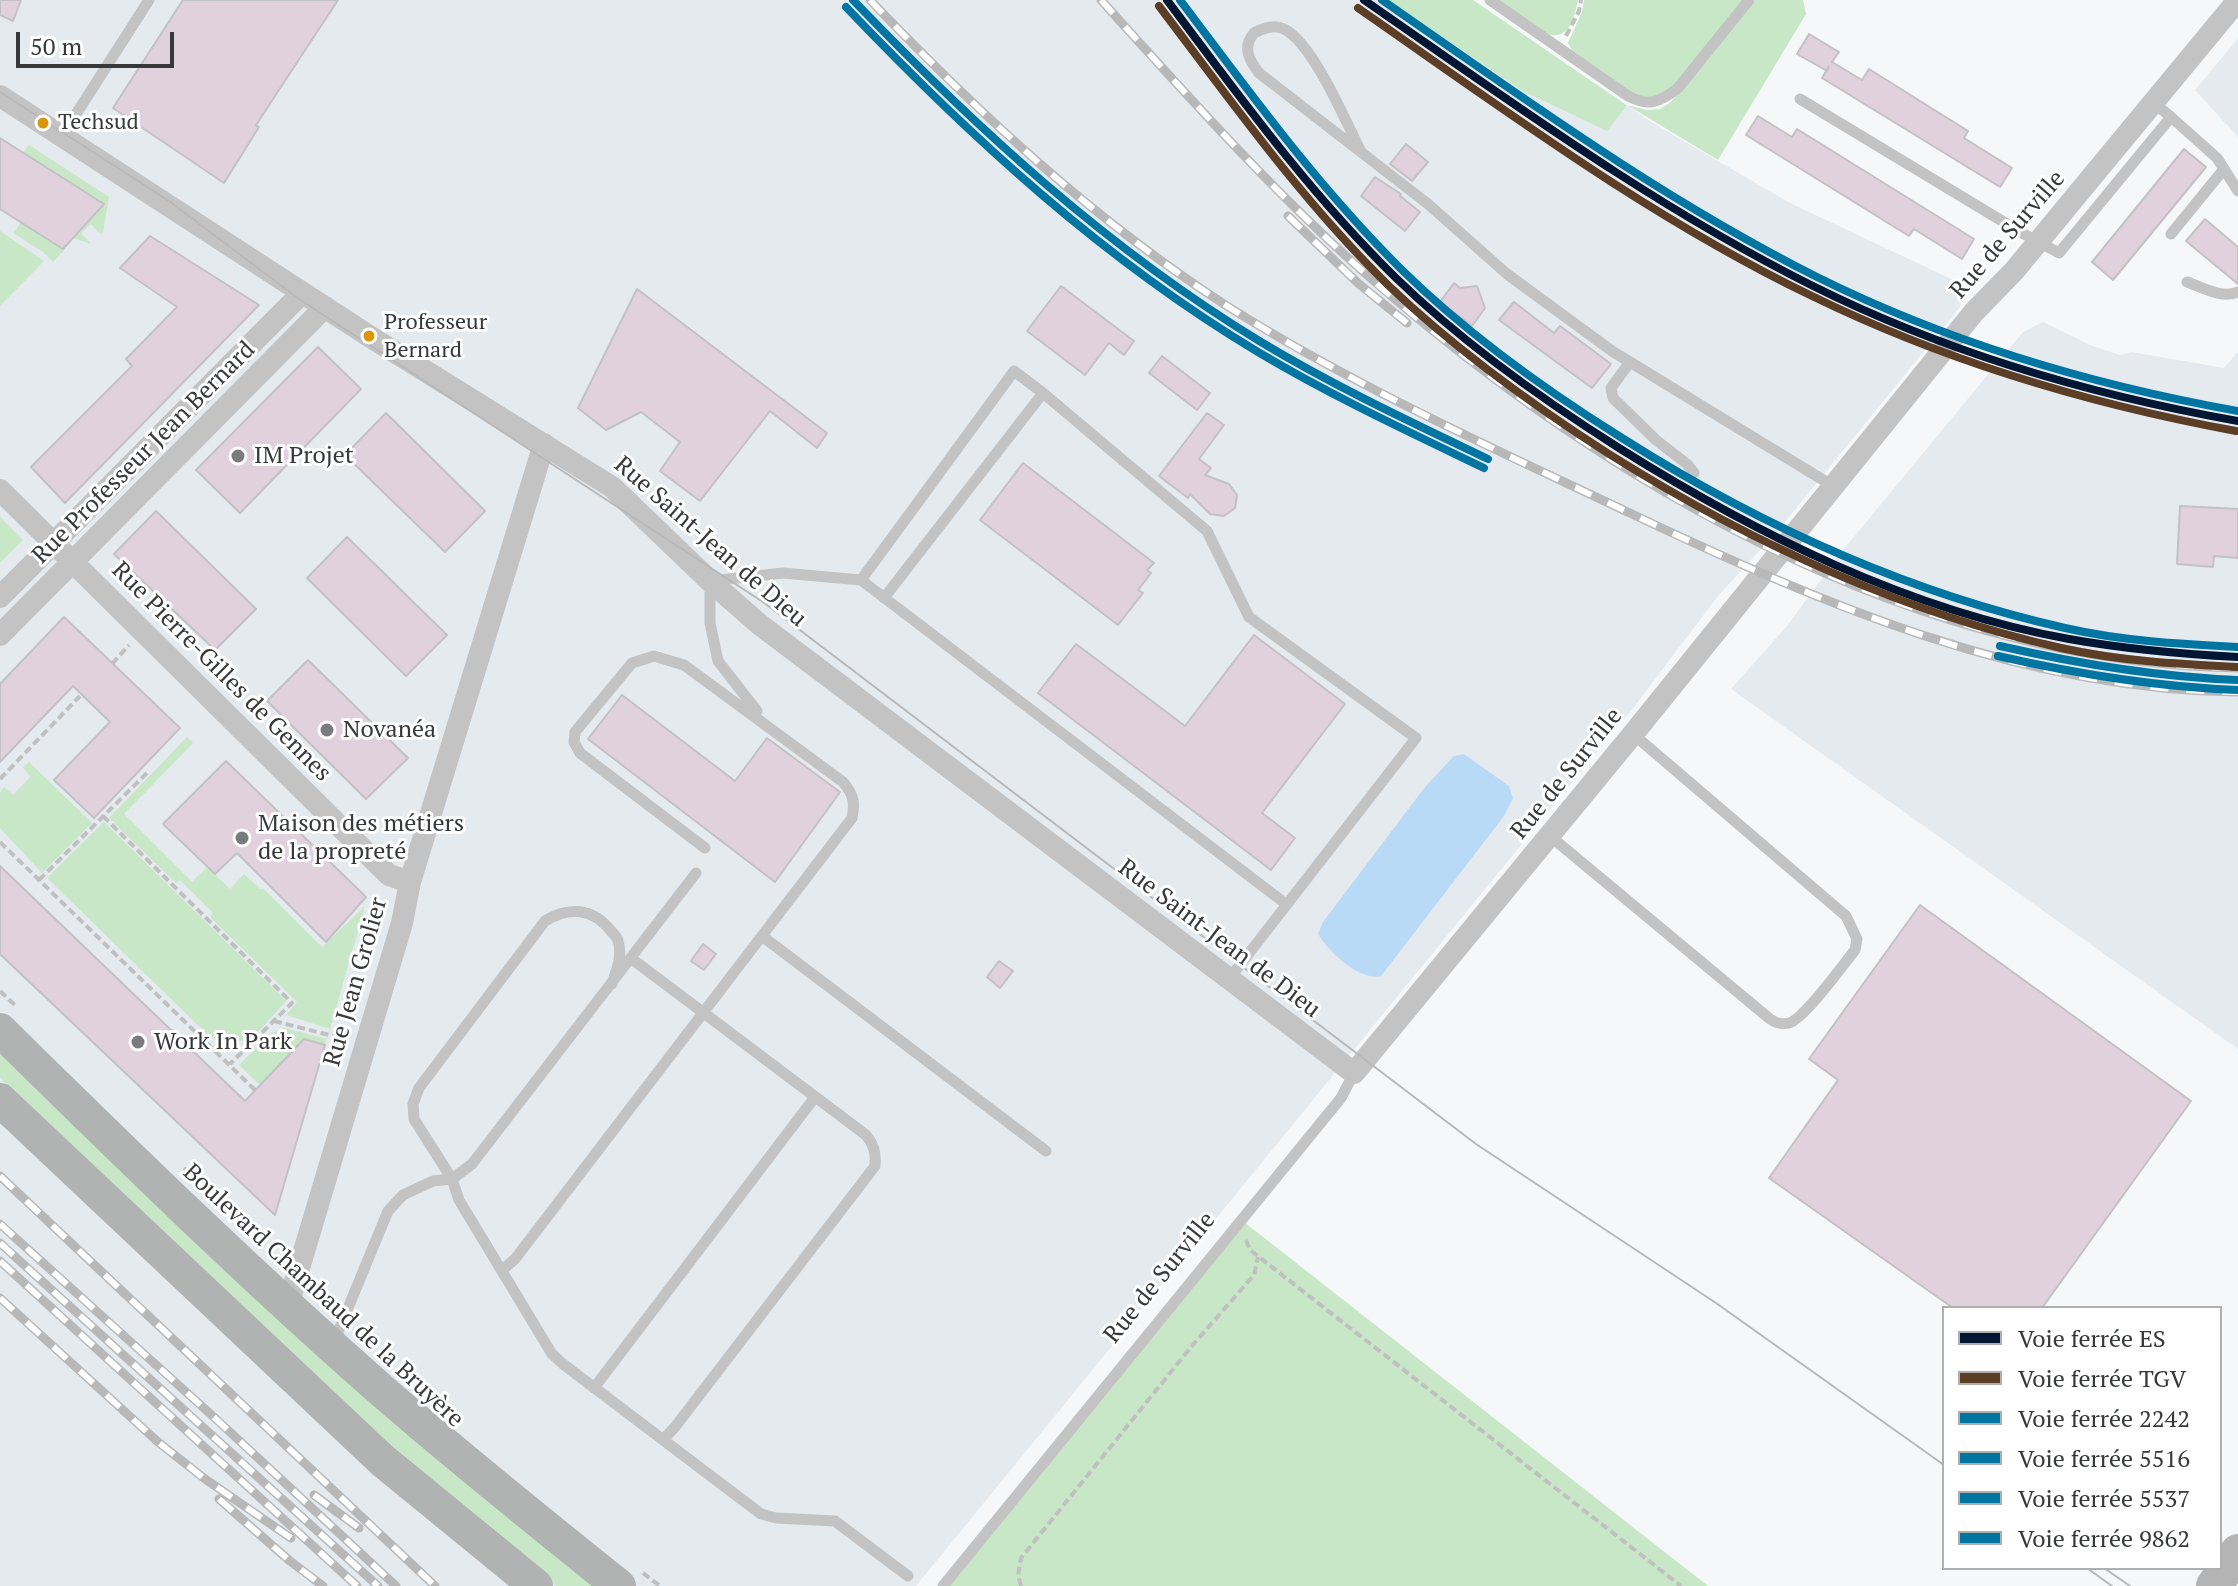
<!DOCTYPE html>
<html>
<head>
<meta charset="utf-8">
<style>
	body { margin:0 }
	#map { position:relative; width:2238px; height:1586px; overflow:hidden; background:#f6f7f9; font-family:"PT Serif",serif }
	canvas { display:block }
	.legend { position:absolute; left:1942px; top:1306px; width:280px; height:264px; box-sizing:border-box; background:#fff; border:2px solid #afafb0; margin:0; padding:10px 14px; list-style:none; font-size:24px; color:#373839 }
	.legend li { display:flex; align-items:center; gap:16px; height:40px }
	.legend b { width:40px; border:2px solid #afafb0 }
	.scale { position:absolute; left:16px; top:32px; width:158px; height:36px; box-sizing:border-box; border:4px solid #373839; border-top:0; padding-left:10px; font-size:24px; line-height:28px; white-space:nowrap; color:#373839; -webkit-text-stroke:6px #fff; paint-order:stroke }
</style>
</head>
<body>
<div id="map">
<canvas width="2238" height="1586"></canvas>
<ul class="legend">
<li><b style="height:10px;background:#011633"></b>Voie ferrée ES</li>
<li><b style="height:10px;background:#5c3e26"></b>Voie ferrée TGV</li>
<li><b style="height:10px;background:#0075a1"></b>Voie ferrée 2242</li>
<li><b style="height:10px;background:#0075a1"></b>Voie ferrée 5516</li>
<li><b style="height:10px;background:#0075a1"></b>Voie ferrée 5537</li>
<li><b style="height:10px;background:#0075a1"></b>Voie ferrée 9862</li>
</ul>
<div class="scale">50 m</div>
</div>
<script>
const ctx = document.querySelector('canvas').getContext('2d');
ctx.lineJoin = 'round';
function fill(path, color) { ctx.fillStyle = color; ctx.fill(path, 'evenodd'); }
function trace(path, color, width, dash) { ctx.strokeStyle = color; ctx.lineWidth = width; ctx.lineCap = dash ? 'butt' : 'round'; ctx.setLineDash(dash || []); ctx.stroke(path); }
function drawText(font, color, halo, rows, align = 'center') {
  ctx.font = font + ' "PT Serif",serif'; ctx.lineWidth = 6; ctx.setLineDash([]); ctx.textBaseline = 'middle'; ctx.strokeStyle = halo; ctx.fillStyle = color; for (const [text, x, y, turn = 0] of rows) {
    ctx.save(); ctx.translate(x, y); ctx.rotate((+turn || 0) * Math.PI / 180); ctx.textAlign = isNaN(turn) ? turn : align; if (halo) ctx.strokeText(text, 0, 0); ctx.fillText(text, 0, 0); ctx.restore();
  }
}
fill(new Path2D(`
	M0,0H1473L1653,123L1790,203L1966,286L1960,307L1781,527L1718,596L1637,703L916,1586H0Z
	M2238,38V137L2195,90Z
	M2043,322L2090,345L2120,355L2132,352L2224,368L2238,352V1049L1731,689L1787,626L1839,555L2023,332Z`), '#e5eaef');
fill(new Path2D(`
	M1388,0H1473L1626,105L1647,110L1660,109L1671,102L1755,0H1803L1806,14L1718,160L1627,105L1607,131L1523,91Z
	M1497,0H1578C1574,17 1570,41 1547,34Z
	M1584,0H1744L1673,87L1655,98L1636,95L1574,54L1568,43L1582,12Z
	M29,145L109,197L103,232L100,234L91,224L81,233L91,244L74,238L104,204L23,153Z
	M21,223L63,249L64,250L53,262L43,252L13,233Z
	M0,231L44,261L0,306Z
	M0,517L23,540L0,563Z
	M187,737L193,743L124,814L192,882L207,867L230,889L244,874L260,889L263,888L322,947L365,906L330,1029L286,1015L297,1002L210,917L213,913L180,880L176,883L109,818Z
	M29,762L92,823L42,873L0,828V793L4,787L13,795L30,777L23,767Z
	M104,822L286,1001C261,1027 250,1053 210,1037L47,878Z
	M284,1028L327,1039L325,1045L304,1040L260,1085L239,1065L271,1033Z
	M0,1050L594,1586H556L369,1431L116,1192L0,1078Z
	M1244,1222L1708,1586H947Z`), '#c8e7c6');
fill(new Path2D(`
	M1464,754L1509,786L1513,798L1504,816L1381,976C1359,981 1329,952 1318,934L1323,922L1425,787L1454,756Z`), '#b8daf6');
const building = new Path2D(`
	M0,0H21L13,21L0,15Z
	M183,0H338L256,125L259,127L224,183L113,108Z
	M1809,34L1839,52L1832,62L1862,80L1869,69L1968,131L1964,138L2012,168L2000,187L1822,78L1829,66L1827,71L1797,54Z
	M1758,116L1792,137L1797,129L1974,239L1962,259L1914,229L1909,236L1746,135Z
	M0,138L104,204L63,249L0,209Z
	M1406,144L1428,162L1412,181L1390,164Z
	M2184,149L2206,167L2113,280L2092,262Z
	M1375,177L1401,194L1400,196L1420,212L1405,231L1361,196Z
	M2205,219L2238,247V284L2186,241Z
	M150,236L259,305L65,503L31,467L132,366L126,359L177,307L120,268Z
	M1454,283L1460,288L1477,286L1485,308L1472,326L1440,302Z
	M1061,286L1134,341L1124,355L1109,343L1085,375L1027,331Z
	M637,289L827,433L817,448L770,411L700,501L660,471L680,442L641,412L606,430L578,408Z
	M1514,302L1554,333L1560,326L1611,364L1592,388L1499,320Z
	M318,347L361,389L240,513L196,470Z
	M1162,356L1210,393L1197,410L1149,373Z
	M386,413L485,511L445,552L345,455Z
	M1207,413L1224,425L1199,459L1211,468L1205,475L1229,484L1237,495L1235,508L1224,516L1210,514L1190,494L1188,498L1159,476Z
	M1023,463L1154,563L1147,570L1151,573L1138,590L1143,593L1118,625L980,520Z
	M2180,506L2238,509V558L2214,556L2213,567L2177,564Z
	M156,511L256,609L215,650L114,554Z
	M347,537L447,635L406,676L307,578Z
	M64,617L180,728L94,818L54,780L110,722L73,686L0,762V684Z
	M1254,635L1345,704L1262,813L1295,838L1271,870L1038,693L1076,644L1185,726Z
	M308,660L408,758L366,799L267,701Z
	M622,695L735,781L767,738L840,792L775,882L588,739Z
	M226,761L366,897L326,942L237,853L215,874L163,824Z
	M0,866L245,1101L304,1039L325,1045L275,1215L0,954Z
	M1920,905L2191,1101L2042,1308H1953L1769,1178L1838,1080L1809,1059Z
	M703,944L716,954L704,970L691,961Z
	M999,961L1013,971L1000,988L987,977Z`);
fill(building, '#e1d1dd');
trace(building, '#c2c2c4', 2);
trace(new Path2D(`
	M1566,36L1579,11L1581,0
	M112,664L129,645
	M0,779L80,696
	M103,816L292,1003L230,1064
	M0,842L255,1090
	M39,880L149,771
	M0,991L17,1007
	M274,1021L341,1038
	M184,1168L245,1226
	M1246,1240L1250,1250L1681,1586
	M643,1573L660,1586
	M1021,1586L1018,1575L1021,1558L1191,1347L1254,1275L1258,1257`), '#c0c0c0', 4, [8, 4]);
trace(new Path2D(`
	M1490,0L1628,96C1649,107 1660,102 1678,88L1749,0
	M1800,99L2022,233L2059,253L2171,117L2154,103
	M2171,117L2217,158L2238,191
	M62,136L149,0
	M1361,152C1346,122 1313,43 1284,29C1274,24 1264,28 1254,33C1242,47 1249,60 1259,73L1428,204L1507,274L1612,351L1833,486
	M2171,234L2224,169
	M2187,282C2203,288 2223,299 2238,292
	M1630,362L1611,388L1613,398L1656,440L1687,464L1694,473
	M1043,393L1207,531L1249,617L1416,738L1229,979
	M861,580L1014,371L1043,393L884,598
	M757,711L718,661L710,623V581L783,573L861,580L1286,904
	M1550,836L1770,1019C1776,1023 1781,1025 1789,1023C1804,1019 1843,965 1855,950L1857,939L1846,916L1633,734
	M762,936L1046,1151
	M632,959L866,1135C874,1145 876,1153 875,1166L675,1427L663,1440
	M612,984C616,971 623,955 618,941C618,939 613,933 611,931C593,908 569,906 545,921L419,1088L413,1104L414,1119L452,1179L459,1200L552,1354L563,1364L761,1514L776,1518L835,1521L908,1576
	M502,1270L515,1259L852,818C855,803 854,795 843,782L684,665L654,656L632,663L575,732L574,742L580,753L705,848
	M334,1342L388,1211L403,1195L433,1181L452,1179L472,1164L696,873
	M594,1388L815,1097
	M943,1586L1341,1098L1354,1073`), '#c3c3c3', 11);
trace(new Path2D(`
	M0,96L369,336L612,487L710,581L759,624L1354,1073L1633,734L1974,312L2014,271L2238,0
	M0,490L389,875L410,882
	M0,597L302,293
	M0,635L325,307
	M288,1305L402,923L410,882L544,444`), '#c3c3c3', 22);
trace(new Path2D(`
	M0,1030C124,1152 249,1274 380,1389C458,1457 538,1521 619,1586
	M0,1100L382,1460L536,1586`), '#b1b2b2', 34);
trace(new Path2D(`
	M2214,1586L2238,1552`), '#b4b4b5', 36);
trace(new Path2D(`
	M0,92L169,201L299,299L763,602L1476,1144L1716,1303L1944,1465
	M2087,1568L2112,1586
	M2104,1568L2130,1586`), '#b8b8b8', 2);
const rail = new Path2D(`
	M870,0C979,114 1094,220 1227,306C1356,387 1495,449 1632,514C1824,605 2023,690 2238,692
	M1101,0C1186,94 1271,190 1367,275C1604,484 1914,663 2238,668
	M1288,216L1359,284L1407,323
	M0,1176L435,1586
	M0,1224L216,1419L396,1586
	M0,1243L378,1586
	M0,1261L357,1586
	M0,1298L158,1442L205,1479L291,1538
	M314,1495L359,1528
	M219,1499L290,1561L323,1586`);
trace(rail, '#b8b8b8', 9);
trace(rail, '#fff', 6, [18]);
trace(new Path2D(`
	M1167,0C1239,96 1310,194 1396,278C1463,343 1540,398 1619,448C1756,534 1908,610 2069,639C2125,649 2181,654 2238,657
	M1364,0C1510,101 1653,206 1813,286C1947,353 2091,395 2238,421`), '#011633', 8);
trace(new Path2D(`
	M1159,6C1232,102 1302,201 1389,286C1456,350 1531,404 1609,454C1749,542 1898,611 2061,648C2119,661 2178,664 2237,667
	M1358,8C1505,110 1650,218 1812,296C1947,362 2089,404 2236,431`), '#5c3e26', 8);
trace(new Path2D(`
	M853,0C977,129 1108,249 1261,342C1334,386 1411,422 1488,459
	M2000,646C2079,664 2157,677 2238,680`), '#0075a1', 8);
trace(new Path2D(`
	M846,7C970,137 1103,259 1258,352C1330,395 1407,431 1484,468
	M1998,656C2077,674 2156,687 2238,690`), '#0075a1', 8);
trace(new Path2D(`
	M1382,0C1523,98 1662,199 1817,277C1950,343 2092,385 2238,411`), '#0075a1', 8);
trace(new Path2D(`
	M1180,0C1250,93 1318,187 1401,269C1467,334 1544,389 1622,438C1759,525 1905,592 2065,628C2122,641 2180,644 2238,647`), '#0075a1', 8);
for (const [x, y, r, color] of [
	[43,123,7,"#da9609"],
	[369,336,7,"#da9609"],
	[238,456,8,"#7a7b7c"],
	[327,730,8,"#7a7b7c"],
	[242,838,8,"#7a7b7c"],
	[138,1042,8,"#7a7b7c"]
]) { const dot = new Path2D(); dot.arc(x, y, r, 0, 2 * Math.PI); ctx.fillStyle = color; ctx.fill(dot); trace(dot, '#fff', 3); }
drawText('22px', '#373839', '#fff', [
	["Techsud",58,123],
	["Professeur",384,323],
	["Bernard",384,351]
], 'left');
drawText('24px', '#373839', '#fff', [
	["Rue de Surville",2008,235,-49],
	["Rue Professeur Jean Bernard",144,453,-45],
	["Rue Saint-Jean de Dieu",710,542,41],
	["Rue Pierre-Gilles de Gennes",221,672,45],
	["Rue de Surville",1567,774,-51],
	["Rue Saint-Jean de Dieu",1219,939,37],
	["Rue Jean Grolier",356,982,-74],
	["Rue de Surville",1160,1278,-51],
	["Boulevard Chambaud de la Bruyère",323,1296,43]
]);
drawText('24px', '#373839', '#fff', [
	["IM Projet",254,456],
	["Novanéa",343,730],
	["Maison des métiers",258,824],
	["de la propreté",258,852],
	["Work In Park",154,1042]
], 'left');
</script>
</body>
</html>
